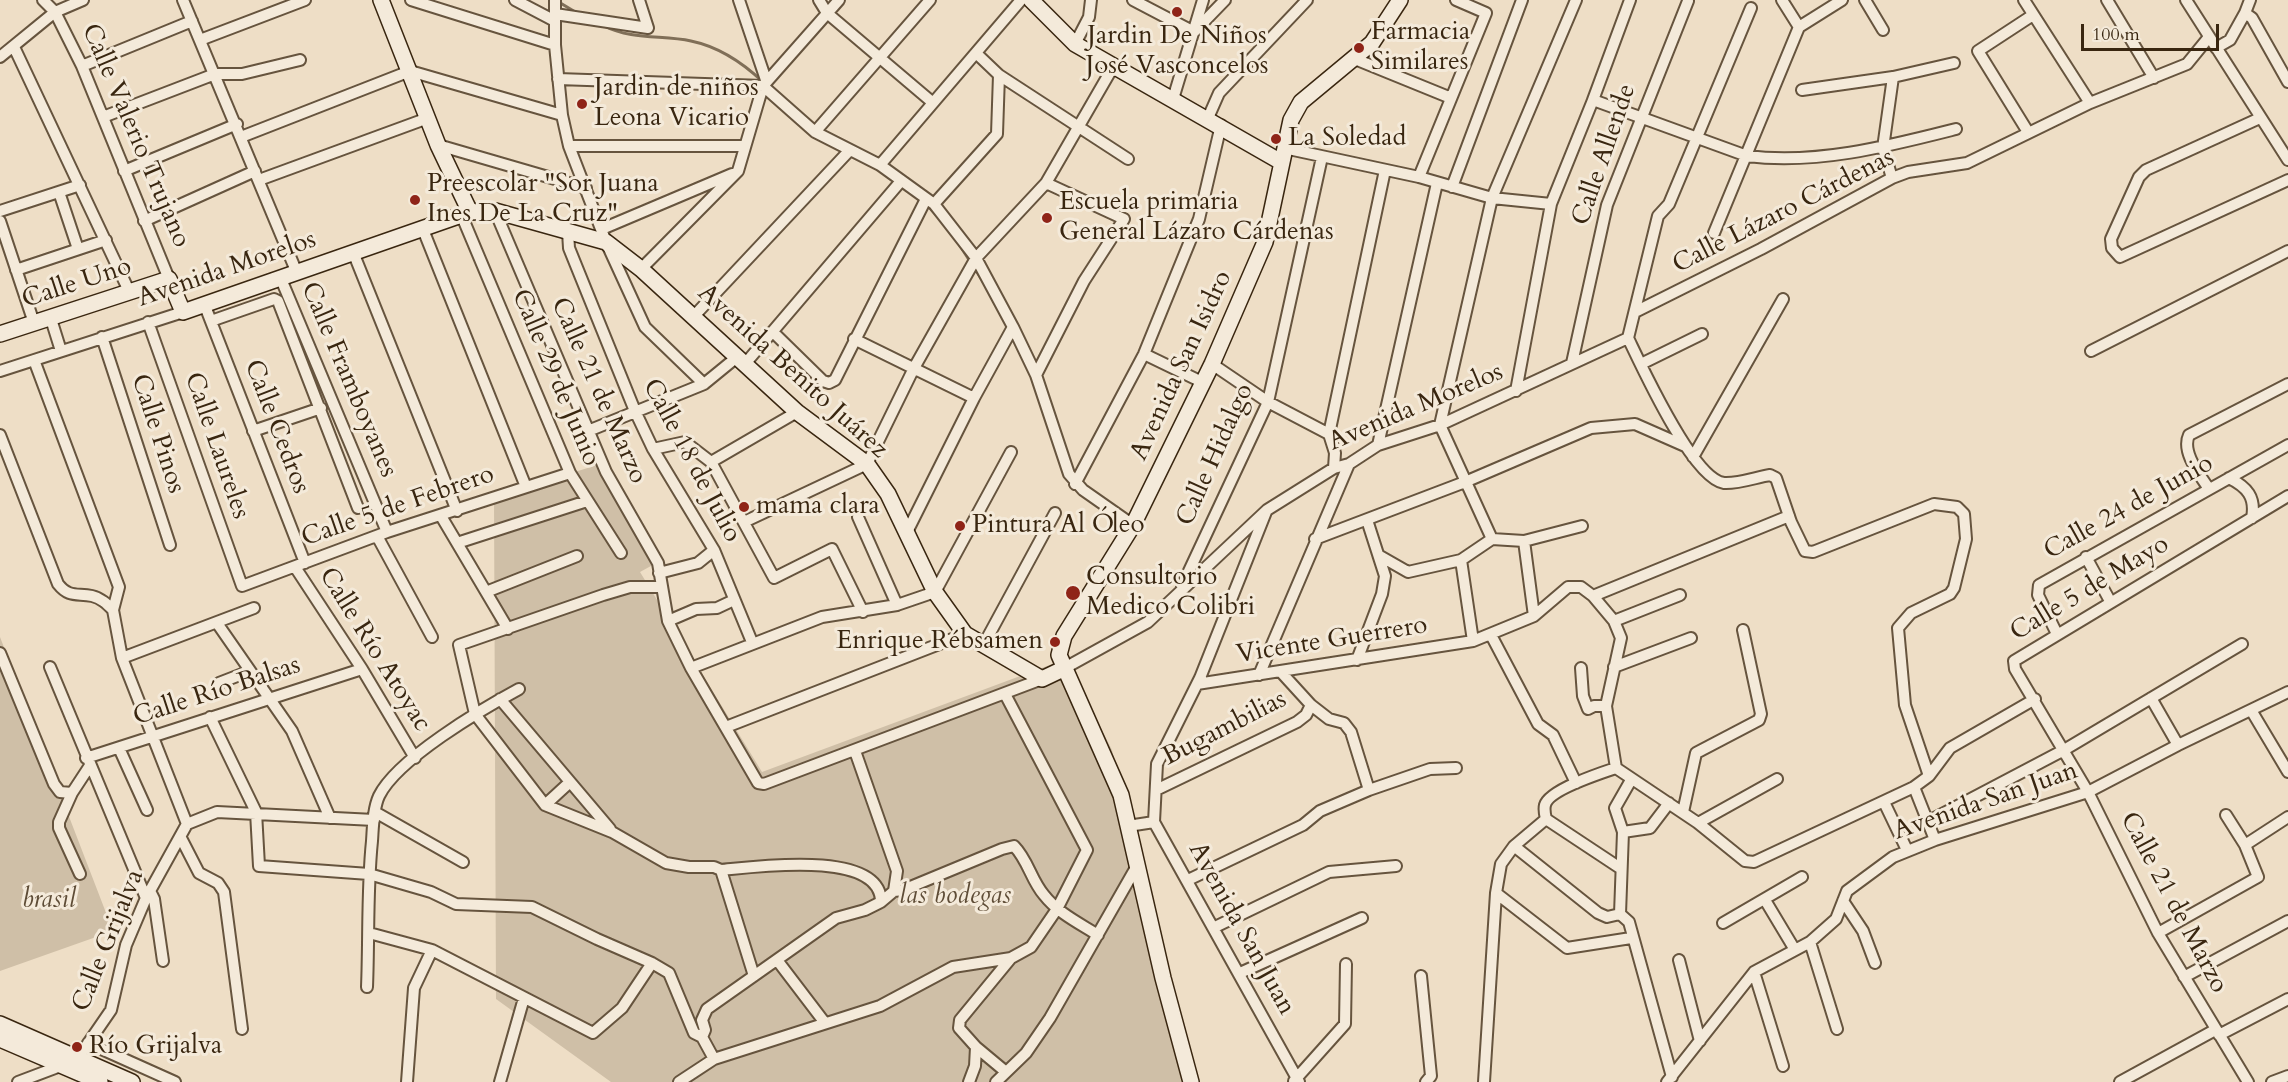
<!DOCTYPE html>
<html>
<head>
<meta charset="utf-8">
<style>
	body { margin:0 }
	#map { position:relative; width:2288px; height:1082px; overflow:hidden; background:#eedec6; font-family:Cardo,serif }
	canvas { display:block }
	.scale { position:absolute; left:2081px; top:24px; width:138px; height:27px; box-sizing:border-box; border:3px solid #392610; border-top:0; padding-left:8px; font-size:18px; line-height:21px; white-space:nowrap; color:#392610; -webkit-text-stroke:4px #f4eada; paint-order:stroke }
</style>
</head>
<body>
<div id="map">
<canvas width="2288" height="1082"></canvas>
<div class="scale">100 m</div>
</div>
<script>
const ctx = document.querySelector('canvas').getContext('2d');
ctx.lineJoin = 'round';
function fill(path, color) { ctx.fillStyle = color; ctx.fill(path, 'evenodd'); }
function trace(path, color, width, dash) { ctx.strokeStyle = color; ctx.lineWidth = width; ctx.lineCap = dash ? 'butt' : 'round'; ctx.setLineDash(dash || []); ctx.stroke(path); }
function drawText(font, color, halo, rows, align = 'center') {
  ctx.font = font + ' Cardo,serif'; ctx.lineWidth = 6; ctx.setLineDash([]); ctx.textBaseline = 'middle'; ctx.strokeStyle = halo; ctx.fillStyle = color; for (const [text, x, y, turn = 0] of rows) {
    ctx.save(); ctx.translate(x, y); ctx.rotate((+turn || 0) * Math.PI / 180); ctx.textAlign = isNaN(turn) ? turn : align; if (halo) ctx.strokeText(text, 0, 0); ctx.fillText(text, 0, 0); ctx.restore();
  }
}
fill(new Path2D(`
	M607,462L660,561L640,572L762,772L1066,659L1112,750L1191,1082H611L496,999L494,497Z
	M0,637L113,931L0,971Z`), '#cfbfa7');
trace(new Path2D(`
	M557,1L577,13
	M604,26C632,40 662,35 691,41C720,47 743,63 763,82
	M926,204L938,217
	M957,241L971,263
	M975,269L984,283`), '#806f58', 3);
const street = new Path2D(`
	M43,0L55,12L82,66L169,279
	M183,0L297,273
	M411,0L555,45
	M515,0L555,21
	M555,0V45L562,115L569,146L606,242L645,327L704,384
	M739,0L766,80
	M819,0L827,13L932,102
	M1133,0L1194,32L1225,0
	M1782,0L1799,27
	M1865,0L1883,30
	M2024,0L2090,103
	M2107,0L2154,78
	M2186,0L2288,160
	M2245,13L2250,0
	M555,14L648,28L639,0
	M1799,27L1842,0
	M200,40L305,0
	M1075,44L1089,17L1091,0
	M14,47L129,291
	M2216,48L2230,40L2245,13L2252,18L2288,82
	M977,54L999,75L1128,159
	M0,57L55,12L83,0
	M1355,59L1451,98
	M82,66L192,21
	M558,79L763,86
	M763,86L815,132L880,165L934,204L976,258L1013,327L1036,375L1069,474L1083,490L1133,525
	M1802,90L1893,77L1954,63
	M1173,99L1203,0
	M1593,100L1747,156C1817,165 1889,146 1956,129
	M103,117L215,74H242L300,60
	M1208,118L1219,93L1307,0
	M2260,118L2146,170L2139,177L2111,239L2112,248L2120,257L2288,180
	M815,132L930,0
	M2028,132L1978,51L2033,15
	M241,137L410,71L562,115
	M438,145L586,188
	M569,146H744
	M1284,148L1419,177L1492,198L1551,204
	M880,165L1021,0
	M124,171L237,124
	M1419,177L1486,13L1456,0
	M1892,178L1883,148L1893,77
	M259,180L428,118
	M1452,187L1522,0
	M59,192L78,249
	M934,204L997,134L999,75
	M0,211L80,185
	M495,211L606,472L658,563L668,621L691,668L758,783L764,784L1042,679
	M461,214L570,473L621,553
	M0,221L34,323
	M144,221L255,171
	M422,227L526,487
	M602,229L732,174
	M568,232L569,248L635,411L653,449L714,550L752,642
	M1714,233L1799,27
	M353,252L457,511
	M641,269L738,171L763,86L839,0
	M16,270L106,240
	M281,279L387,532
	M205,306L305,563
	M1637,311L1761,249L1892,178L1908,172L1967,163L2090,103L2187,64L2209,37
	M694,316L849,151
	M51,319L61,351
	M211,321L274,299L278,301L358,508
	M148,322L242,586L387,532L570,473
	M774,333L823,381L829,383L835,380L926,199
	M102,337L170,545
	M1628,338C1642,367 1693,479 1724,483C1738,484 1757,477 1770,475L1776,478L1791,522L1805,551L1813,552L1934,504L1957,507L1964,514L1966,539L1954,588L1950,594L1911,613L1898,628L1905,705L1929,776
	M1628,338L1658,216L1669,204L1751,8
	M854,339L974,398
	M2091,351L2288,251
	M1144,354L1204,383
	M34,360L119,587L113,610L122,658L187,824
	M1572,363L1607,205L1688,1
	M1212,364L1268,402L1329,434
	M1641,364L1702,334
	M744,365L901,181
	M0,371L183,312
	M1036,375L1084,281L1124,219L1046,183
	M1516,391L1551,204L1593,100L1630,0
	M253,431L321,408
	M588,431L704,384L737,357
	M0,435L58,584C69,598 77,593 92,596C101,598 107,604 113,610
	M1378,445L1437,183
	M653,449L685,442L711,462L774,578L832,549L863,612
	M1693,457L1783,299
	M711,462L797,412
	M1334,468L1335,453L1329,434L1385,170
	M2229,478C2247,487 2256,497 2252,518
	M1075,484L1144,354L1199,219L1221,125
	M2209,489C2200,475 2181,452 2189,435L2288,384
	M441,516L508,629
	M858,517L897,605
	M744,522L867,464L914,368L976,258L1046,183L1113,67
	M907,532L974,398L1013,327
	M377,536L432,637
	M1315,539L1465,482L1591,428L1635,424L1685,446
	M1492,539L1440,425L1492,198L1576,0
	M1524,541L1534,616
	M457,543L587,501
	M1380,556L1408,572L1461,560L1492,539L1524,541L1582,526
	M2086,557L2110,601
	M1461,560L1473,641
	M295,567L362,669L415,758
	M659,573L698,563L714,550
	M1182,586L1268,402L1322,157
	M661,587H630L603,595L459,645L475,714L545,805L612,832L666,863L689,867H714L721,870L754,976
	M486,592L577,556
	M1593,596L1789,516
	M668,621L696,609L717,608L734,600
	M1614,621L1680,595
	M217,623L292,731L330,818
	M2057,634L2038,595L2039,585L2288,445
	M1491,635L1538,724L1553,735L1576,783
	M984,644L1055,513
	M0,653L54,784L60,792L72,793L89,767
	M122,658L254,608
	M1357,660L1382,594L1385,576L1367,520
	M50,667L146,898
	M1614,667L1691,638
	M691,668L822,617L897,605L935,592L1011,452
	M1581,668L1583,696L1588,709L1594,706H1606
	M1063,669L1148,622L1267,510L1334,468L1349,464L1378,445L1440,425L1628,338
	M1280,671L1311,705L1329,719L1344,723L1351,732L1369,790
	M1259,675L1349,464
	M219,683L250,671
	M1197,684L1473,641L1534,616L1568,587H1581L1593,596L1614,621L1621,638L1606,706L1616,768
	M2151,698L2178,745
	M500,699L610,829
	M2251,710L2288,772
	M210,717L256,812L259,866L369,874L431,892L456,904L532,907L597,939L652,963L669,973L694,1033L702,1037L714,1059
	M726,727L965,634
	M119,748L147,810
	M86,758L362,669
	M1631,780L1615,808L1623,832L1620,914L1629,922L1672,1077
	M1914,787L1935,840
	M1156,790L1297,722L1306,715L1311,705
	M72,793L59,822V828L80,874
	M1884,802L1907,850
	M545,805L570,782
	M375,812L463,862
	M1683,812L1696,753L1759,720L1761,714L1743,630
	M1546,819L1620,868
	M1929,821L2064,750L2242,644
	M1154,822L1157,764L1200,678L1266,512
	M1698,823L1777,779
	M1128,826L1154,822L1299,1082
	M1623,832L1650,828L1669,803
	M181,838L199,873L218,883L224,892L242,1029
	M2245,845L2288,817
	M1514,846L1598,913L1607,917L1620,914
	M721,870C754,867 881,849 881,902
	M1188,880L1303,825L1320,811L1369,790L1430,769L1456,768
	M150,891L154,899L163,961
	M894,891L903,890L1002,849L1014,846C1028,860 1031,880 1044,895C1058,913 1079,923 1098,935
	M1496,893L1567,948L1631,938
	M1765,900L1795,950
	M1843,901L1863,931L1875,963
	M1723,923L1802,877
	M1215,927L1329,872L1396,866
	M369,933L432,950L593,1033L622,1008L652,963
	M2158,933L2258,877L2245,845L2226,815
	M1810,942L1837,1029
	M777,960L825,1023
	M1679,960L1700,1041
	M1754,972L1783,1066
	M1240,973L1362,918
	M1421,976L1431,1076L1426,1082
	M2184,977L2288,921
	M367,987C369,938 367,889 372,841C373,827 373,809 379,796C397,759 482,709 519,689
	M2219,1035L2288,999
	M702,1037L705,1030L702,1020L707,1009L836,918L865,910L881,902L894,891L897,871L855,751
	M88,1043L175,1082
	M976,1047L1006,1072
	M78,1058L111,1010L126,945L146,898L187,824L217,812L374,820
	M1294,1081L1345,1024L1346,964
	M18,1082L63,1065
	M407,1082L414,988L432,950
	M500,1082L524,998
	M679,1082L714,1059L880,1006L953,967L1011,958L1031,947L1057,909L1087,850L1005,694
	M969,1082L975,1066L976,1047L959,1028L960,1020L1011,958
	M996,1082L1026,1053L1050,1018L1138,864
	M1484,1082L1496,893L1501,864L1514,846L1546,819C1545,815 1544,809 1545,805C1549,790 1601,773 1616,768L1698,823L1745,861L1754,862L1914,787L1929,776L1950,748L2035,699
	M1667,1082L1754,972L1810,942L1836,919L1847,891L1893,857L1935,840L2088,792L2178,745L2288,692
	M2120,1082L2215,1030
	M2248,1082L2158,933L2088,792L2015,669L2014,661L2288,496
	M2272,1082L2288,1076`);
const secondary = new Path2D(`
	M381,0L438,145L470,212
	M1031,0L1075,44L1281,162
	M0,334L169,279L183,312L470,212L495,211L606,242L641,269L797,412L867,464L888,494L935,592L965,634L1042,679L1063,669
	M0,1024L132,1082
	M0,1039L100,1082
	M1191,1082L1163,978L1121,795L1059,655L1064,636L1133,525L1212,364L1265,242L1291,120L1301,102L1372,43L1400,0`);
trace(street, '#66543e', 14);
trace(secondary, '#392610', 18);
trace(street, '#f4eada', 10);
trace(secondary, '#f4eada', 15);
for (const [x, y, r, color] of [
	[1177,12,6,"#8f2418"],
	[1359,48,6,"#8f2418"],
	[582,104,6,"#8f2418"],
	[1276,139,6,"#8f2418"],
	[415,200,6,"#8f2418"],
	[1047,218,6,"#8f2418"],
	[744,507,6,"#8f2418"],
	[960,526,6,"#8f2418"],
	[1073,593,8,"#8f2418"],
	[1055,642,6,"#8f2418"],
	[77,1047,6,"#8f2418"]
]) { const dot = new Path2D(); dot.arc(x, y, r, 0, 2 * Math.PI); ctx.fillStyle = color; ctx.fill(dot); trace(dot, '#f4eada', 2); }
drawText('26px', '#392610', '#f4eada', [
	["Farmacia",1371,33],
	["Similares",1371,63],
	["Jardin De Niños",1177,37,"center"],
	["José Vasconcelos",1177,67,"center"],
	["Jardin de niños",594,89],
	["Leona Vicario",594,119],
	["La Soledad",1288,139],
	["Preescolar \"Sor Juana",427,185],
	["Ines De La Cruz\"",427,215],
	["Escuela primaria",1059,203],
	["General Lázaro Cárdenas",1059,233],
	["mama clara",756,507],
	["Pintura Al Óleo",972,526],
	["Consultorio",1086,578],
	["Medico Colibri",1086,608],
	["Enrique Rébsamen",1043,642,"right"],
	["Río Grijalva",89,1047]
], 'left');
drawText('26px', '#392610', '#f4eada', [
	["Calle Valerio Trujano",135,136,67],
	["Calle Allende",1605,155,-71],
	["Calle Lázaro Cárdenas",1784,212,-27],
	["Avenida Morelos",227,270,-19],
	["Calle Uno",77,284,-18],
	["Avenida San Isidro",1182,366,-65],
	["Avenida Benito Juárez",792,372,42],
	["Calle 29 de Junio",555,378,67],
	["Calle Framboyanes",348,380,67],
	["Calle 21 de Marzo",598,391,66],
	["Avenida Morelos",1416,408,-23],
	["Calle Cedros",276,427,69],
	["Calle Pinos",157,434,72],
	["Calle Laureles",216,446,71],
	["Calle Hidalgo",1216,455,-66],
	["Calle 18 de Julio",691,461,62],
	["Calle 5 de Febrero",398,507,-19],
	["Calle 24 de Junio",2129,508,-29],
	["Calle 5 de Mayo",2090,589,-31],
	["Vicente Guerrero",1332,641,-9],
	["Calle Río Atoyac",374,650,58],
	["Calle Río Balsas",217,692,-18],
	["Bugambilias",1225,729,-27],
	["Avenida San Juan",1986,802,-19],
	["Calle 21 de Marzo",2173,903,62],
	["Avenida San Juan",1241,929,61],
	["Calle Grijalva",109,941,-68]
]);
drawText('italic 26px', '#5e4c36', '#f4eada', [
	["las bodegas",955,897],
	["brasil",49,901]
]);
</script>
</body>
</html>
